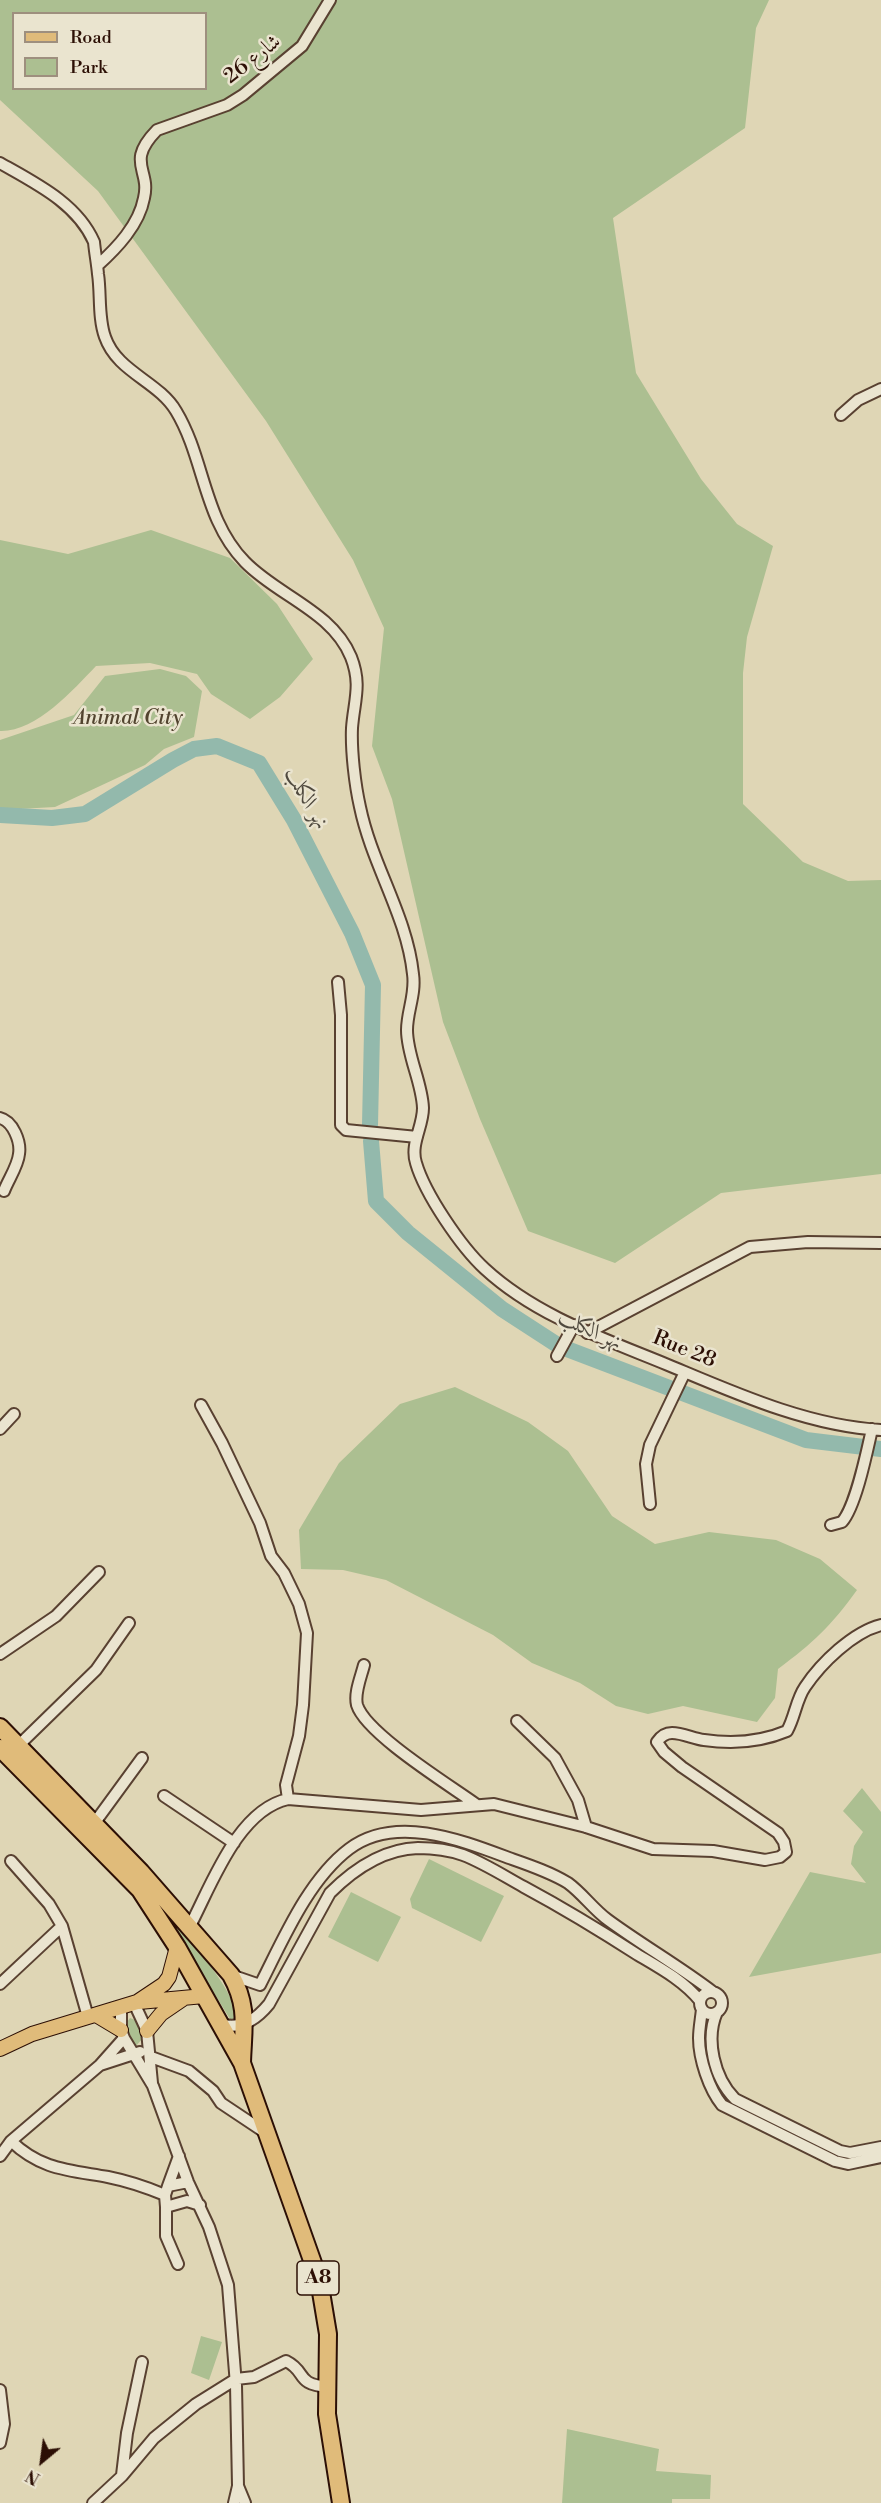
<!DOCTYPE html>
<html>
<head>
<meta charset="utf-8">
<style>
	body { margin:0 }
	#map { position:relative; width:881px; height:2503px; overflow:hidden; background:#dfd6b5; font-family:"Libre Bodoni",serif }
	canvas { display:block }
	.legend { position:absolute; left:12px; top:12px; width:195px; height:78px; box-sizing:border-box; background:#eae4cf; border:2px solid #9e8f7e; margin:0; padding:8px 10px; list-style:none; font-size:18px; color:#2c0f05 }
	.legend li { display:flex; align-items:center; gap:12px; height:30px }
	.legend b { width:30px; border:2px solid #9e8f7e }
	.north { position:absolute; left:12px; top:2431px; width:60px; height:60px; -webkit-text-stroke:4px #eae4cf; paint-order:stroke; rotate:209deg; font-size:16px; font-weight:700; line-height:24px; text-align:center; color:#2c0f05 }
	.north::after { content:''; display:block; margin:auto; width:21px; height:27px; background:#2c0f05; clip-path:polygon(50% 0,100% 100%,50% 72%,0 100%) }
</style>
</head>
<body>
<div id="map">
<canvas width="881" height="2503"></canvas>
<ul class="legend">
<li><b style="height:8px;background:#e0bb7a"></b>Road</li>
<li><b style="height:16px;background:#acbf91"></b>Park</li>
</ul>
<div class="north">N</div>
</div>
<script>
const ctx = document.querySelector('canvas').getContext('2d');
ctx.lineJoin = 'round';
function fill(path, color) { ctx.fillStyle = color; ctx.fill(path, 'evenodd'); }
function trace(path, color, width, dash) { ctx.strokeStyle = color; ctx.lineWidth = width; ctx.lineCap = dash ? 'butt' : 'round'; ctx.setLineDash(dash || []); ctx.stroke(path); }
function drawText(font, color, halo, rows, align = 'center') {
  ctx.font = font + ' "Libre Bodoni",Amiri,serif'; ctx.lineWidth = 5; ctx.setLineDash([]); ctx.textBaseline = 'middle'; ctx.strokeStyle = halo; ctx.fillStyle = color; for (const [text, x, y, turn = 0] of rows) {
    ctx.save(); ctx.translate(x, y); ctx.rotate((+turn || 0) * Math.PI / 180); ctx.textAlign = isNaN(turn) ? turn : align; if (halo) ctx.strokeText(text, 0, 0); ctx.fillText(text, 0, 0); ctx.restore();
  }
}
fill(new Path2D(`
	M0,0H769L756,28L745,128L613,218L636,373L701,479L737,524L773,546L747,637L743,673V804L803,862L848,881L881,880V1174L721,1193L615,1263L528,1231L480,1119L443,1022L392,799L372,746L384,628L353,560L266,421L98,191L0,100ZM14,14H206V88H14Z
	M151,530L230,558L277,604L313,659L280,697L250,719L211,694L197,674L150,663L96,666C73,690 36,732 0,731V540L68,554Z
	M160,669L186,676L202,691L194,737L164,749L145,765L55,807L0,810V740L74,715L105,676Z
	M455,1387L528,1422L568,1451L612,1516L655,1544L709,1532L776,1540L820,1559L857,1590C831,1626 813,1643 778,1669L775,1698L757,1722L683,1706L648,1714L616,1706L580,1683L532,1663L493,1635L386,1580L343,1570L301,1569L299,1530L339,1463L400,1404Z
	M862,1788L881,1812V1953L749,1977L810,1872L866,1883L851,1864L854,1846L863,1832L843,1811Z
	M429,1859L504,1896L481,1942L412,1908L410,1899Z
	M351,1892L401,1917L378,1962L328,1937Z
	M163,1910C179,1927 245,1999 234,2020L230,2019Z
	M130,2018L138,2021L142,2039L136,2046L129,2041L125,2025Z
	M201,2336L222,2342L209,2380L191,2373Z
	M567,2429L659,2449L656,2471L711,2475L710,2499H672V2503H562Z`), '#acbf91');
trace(new Path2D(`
	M0,815L52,818L85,814L173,760L194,749L217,746L259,763L294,820L352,933L373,985L370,1125
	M371,1141L376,1201L408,1233L502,1309L559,1346L806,1440L881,1449`), '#93b9ac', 16);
const minor = new Path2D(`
	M0,163C35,183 77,203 94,242C95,253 97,263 98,274C101,294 98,318 105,337C117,372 158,381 176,411C205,459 203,519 245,562C278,596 332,611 351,657C362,685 354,701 352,728C351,751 355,785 360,807C372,865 407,916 413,974C416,994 407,1011 407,1030C407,1056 422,1082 423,1108C423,1127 410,1144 416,1163C425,1194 461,1247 485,1269C536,1316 605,1339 668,1365C735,1393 808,1426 881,1430
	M97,266C117,248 139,225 144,198C151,169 125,163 157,130L227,105L243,95L302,46L330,0
	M841,415L858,400L881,389
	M338,982L341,1015V1125L346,1130L417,1137
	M0,1118C13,1121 21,1142 19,1154C18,1166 8,1180 4,1191
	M587,1333L750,1247L808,1242L881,1243
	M557,1356L574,1325
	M201,1405L222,1443L260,1523L271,1556L284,1573L299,1604L307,1633L303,1705L299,1736L286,1785L288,1799
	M0,1429L14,1414
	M650,1504L646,1464L650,1445L685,1372
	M831,1525L842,1522C856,1506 867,1451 872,1429
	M0,1654L56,1616L99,1572
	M364,1665C361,1677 354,1693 357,1705C366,1734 451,1786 477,1805
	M517,1721L555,1758L578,1800L586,1827
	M18,1746L96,1670L129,1623
	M164,1796L234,1843
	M93,1825L142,1758
	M11,1861L49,1904L62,1926
	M190,1926C212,1884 238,1810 288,1799L421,1810L494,1804L586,1827L653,1849L713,1851L765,1860L780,1857L786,1852L784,1842L778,1833L682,1767L664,1752L657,1742C661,1736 665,1733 672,1733C683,1733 694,1739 704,1740C732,1744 761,1742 787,1731C795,1717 796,1700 805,1687C821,1663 853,1632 881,1625
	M231,1975L260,1985C283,1940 308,1880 349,1849C395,1814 461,1840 509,1858C529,1865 550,1872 568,1883C583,1894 593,1909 608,1920C642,1945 679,1966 713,1992
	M0,1984L62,1926L88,2017
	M700 2003a11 11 0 1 1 22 0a11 11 0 1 1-22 0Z
	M134,2003L147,2031L152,2083
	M121,2008V2030L124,2038L153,2086L188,2182L209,2227L228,2285L236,2385L238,2486L234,2503
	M702,2009C701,2019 699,2029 699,2038C699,2059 709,2089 722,2105L835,2161L848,2164L881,2157
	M717,2012C705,2039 714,2078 735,2099L840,2151L850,2153L881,2147
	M220,2024C241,2030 256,2020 269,2004L330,1893C353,1870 383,1849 418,1848C433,1848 449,1850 463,1855C484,1863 504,1876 524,1887C563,1908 601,1931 638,1955C660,1968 684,1981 700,2001
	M151,2057L189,2071L213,2091L221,2103L266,2133
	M100,2065L140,2052
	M11,2141C41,2170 69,2170 108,2177C128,2181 146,2187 165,2195
	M0,2156L11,2141L100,2065L124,2038
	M188,2182L168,2186L165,2195L166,2207L187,2201L200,2205
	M168,2186L179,2156
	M166,2207V2236L178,2264
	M0,2390L4,2424L0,2443
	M122,2475L127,2433L142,2362
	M238,2486L245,2503
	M93,2503L122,2476L154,2438L196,2404L236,2379L254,2377L286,2361C308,2372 294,2384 328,2387`);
const major = new Path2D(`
	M139,2002L204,1996
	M96,2015L121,2030
	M147,2031L161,2014L183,1999
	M0,2049L32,2034L137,2002L164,1984L169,1977L177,1947`);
const highway = new Path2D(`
	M0,1727L141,1872L231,1975C249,2007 243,2028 242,2063
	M0,1748L140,1890L177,1947L242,2063L319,2280L328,2334L327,2414L341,2503`);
trace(minor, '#594131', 14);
trace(major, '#2c0f05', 16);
trace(highway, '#2c0f05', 20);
trace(minor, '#eae4cf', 10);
trace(major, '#e0bb7a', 14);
trace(highway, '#e0bb7a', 16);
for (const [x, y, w] of [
	[318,2278,42]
]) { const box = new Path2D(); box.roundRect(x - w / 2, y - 17, w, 34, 4.5); ctx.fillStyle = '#eae4cf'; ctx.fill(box); trace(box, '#2c0f05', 1.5); }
drawText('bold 20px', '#2c0f05', null, [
	["A8",318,2278]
]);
drawText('21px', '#2c0f05', '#eae4cf', [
	["شارع 26",253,60,-38],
	["Rue 28",684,1350,22]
]);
drawText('italic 21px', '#52442f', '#eae4cf', [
	["Animal City",128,719]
]);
drawText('italic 22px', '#504a3f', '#eae4cf', [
	["نهر الكلب",306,799,60],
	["نهر الكلب",590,1331,24]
]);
</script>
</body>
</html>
